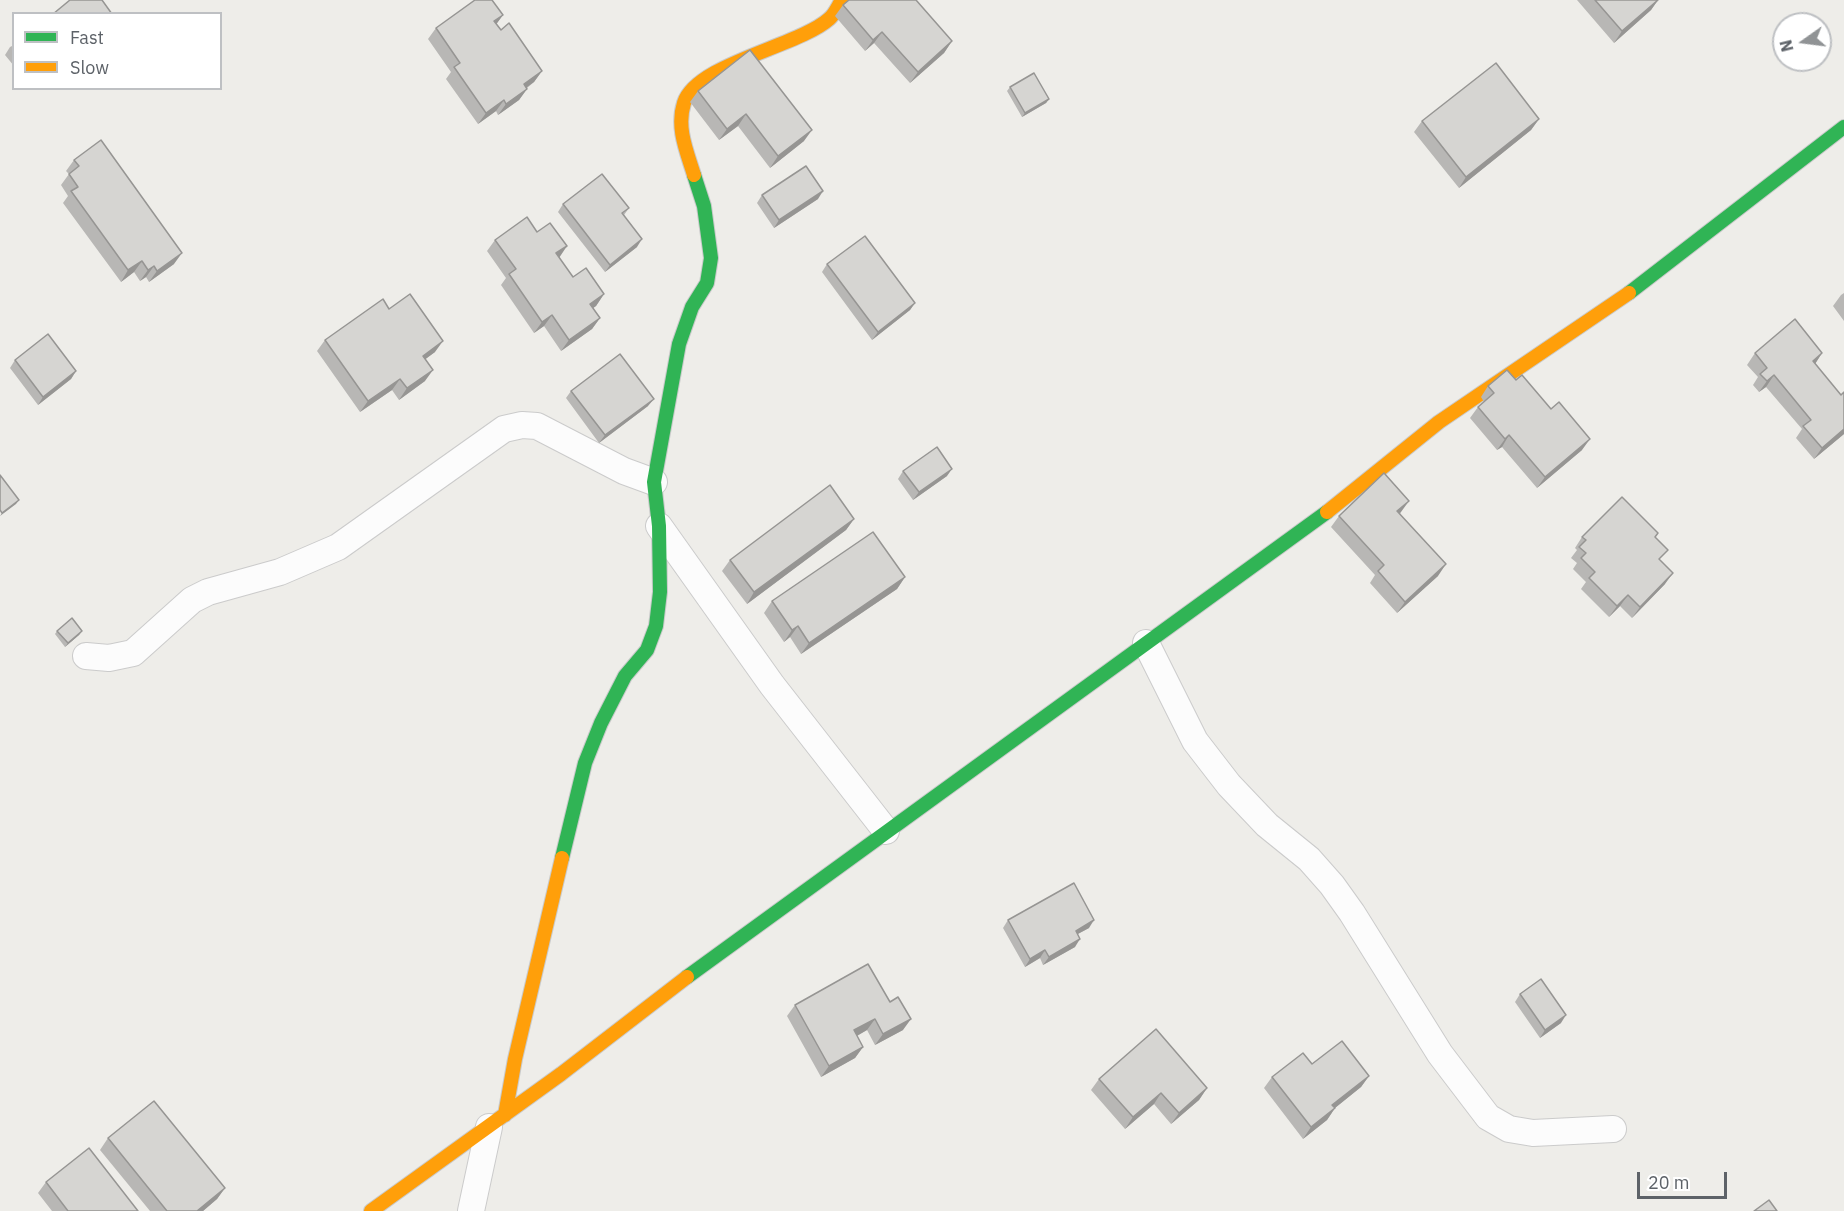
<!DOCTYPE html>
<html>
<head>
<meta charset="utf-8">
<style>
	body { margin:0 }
	#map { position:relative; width:1844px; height:1211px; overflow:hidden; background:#eeede9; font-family:"IBM Plex Sans",sans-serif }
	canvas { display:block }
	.legend { position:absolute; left:12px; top:12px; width:210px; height:78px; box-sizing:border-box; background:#fff; border:2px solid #bec0c3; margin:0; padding:8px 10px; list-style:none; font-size:18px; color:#5d6268 }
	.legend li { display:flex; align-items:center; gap:12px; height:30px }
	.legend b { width:30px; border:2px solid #bec0c3 }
	.north { position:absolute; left:1772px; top:12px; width:60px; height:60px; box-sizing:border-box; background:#fff; border:2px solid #bec0c3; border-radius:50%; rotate:256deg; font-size:16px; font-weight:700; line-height:24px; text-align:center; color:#5d6268 }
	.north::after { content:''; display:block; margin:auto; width:21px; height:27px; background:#909395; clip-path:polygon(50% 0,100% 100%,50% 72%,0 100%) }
	.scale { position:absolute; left:1637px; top:1172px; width:90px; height:27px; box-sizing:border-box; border:3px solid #5d6268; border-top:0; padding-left:8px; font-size:18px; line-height:21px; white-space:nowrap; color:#5d6268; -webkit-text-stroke:4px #fff; paint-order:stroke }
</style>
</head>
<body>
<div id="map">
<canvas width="1844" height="1211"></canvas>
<ul class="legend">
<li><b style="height:8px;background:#30b455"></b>Fast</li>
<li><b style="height:8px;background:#ff9f0a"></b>Slow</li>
</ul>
<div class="north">N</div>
<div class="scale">20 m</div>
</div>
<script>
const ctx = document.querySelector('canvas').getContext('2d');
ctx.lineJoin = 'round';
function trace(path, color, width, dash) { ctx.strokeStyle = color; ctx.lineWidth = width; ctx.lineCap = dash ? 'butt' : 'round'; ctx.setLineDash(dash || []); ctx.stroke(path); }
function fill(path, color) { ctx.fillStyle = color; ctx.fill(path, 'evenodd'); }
const street = new Path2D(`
	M659,526L772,685L886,831
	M1146,643L1195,741L1229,785L1267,825L1309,859L1332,885L1352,913L1440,1054L1488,1117L1509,1129L1533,1133L1613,1129
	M86,656L109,658L133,653L192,600L208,592L280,572L338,547L504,429L522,425L537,426L624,471L654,482
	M471,1211L489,1127`);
const fast = new Path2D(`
	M1629,293L1844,127
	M562,858L585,763L601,723L625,676L647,650L656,626L660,592L659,526L654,482L679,344L692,307L707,283L711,258L704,206L694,175
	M687,977L1327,512`);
const slow = new Path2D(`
	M694,175C687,152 676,128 684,103C696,64 799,46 829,19C835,14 838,6 842,0
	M1327,512L1439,422L1629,293
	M505,1115L515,1059L562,858
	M371,1211L561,1074L687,977`);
trace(street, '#cbcbcb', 28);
trace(fast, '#c9caca', 16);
trace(slow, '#c9caca', 16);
trace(street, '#fcfcfc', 26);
trace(fast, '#30b455', 14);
trace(slow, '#ff9f0a', 14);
fill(new Path2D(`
	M1577,0H1658L1651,10L1614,43Z
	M843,5L952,41L944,53L910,83L874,43L865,51L835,16Z
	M503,15L496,24L501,30L542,71L534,82L527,88V89L519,100L498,115L496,111L478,124L446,79L451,72L428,39L436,28Z
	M14,45V66L5,55L10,47Z
	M1010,87L1049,99L1046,103L1022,117L1007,91Z
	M698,91L804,141L770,168L738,126L719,140L690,102Z
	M1539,119L1531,130L1459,188L1414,132L1422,121Z
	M74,160L174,264L149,282L146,277L140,281L134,272L121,282L63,203L68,196L61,185L69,174L66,171Z
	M762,195L818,199L774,228L757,203Z
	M563,204L629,208L624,215L637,247L605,272L558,212Z
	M537,232L559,257L573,277L604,294L596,306L593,308L600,318L592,329L561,351L544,326L534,333L501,285L506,278L487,251L495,240Z
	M827,264L915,303L910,310L872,340L822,272Z
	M1844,293V321L1833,306L1841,295Z
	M325,340L435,352L425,359V381L399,400L392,390L360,412L317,351Z
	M1755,353H1822L1815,364L1844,434L1814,459L1796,438L1802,429L1766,387L1759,392L1753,385L1758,377L1747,365Z
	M15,360L76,371L71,379L38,405L10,368Z
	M1516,380L1582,450L1537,488L1502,447L1497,450L1470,418L1478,407L1484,402L1481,397L1488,386Z
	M571,391L648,406L599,443L566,398Z
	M903,471L947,476L913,500L898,479Z
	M1401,512L1400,513L1438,576L1397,613L1370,583L1375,575L1331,527L1339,516Z
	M854,519L846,530L747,604L722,571L730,560Z
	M1582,537H1655L1665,584L1632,618L1620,606L1609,617L1581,589L1586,582L1573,569L1577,563L1571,558L1577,550L1575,548Z
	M905,577L897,589L801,654L790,637L784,642L764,613L772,601Z
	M57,631H82L79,635L65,647L55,634Z
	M1008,920L1089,928L1078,934L1075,947L1043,965L1040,958L1025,967L1003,928Z
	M868,964L903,1030L875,1045L867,1030L857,1036L863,1047L855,1058L821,1077L787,1016L795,1005Z
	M1520,994L1561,1023L1540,1038L1515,1002Z
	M1369,1076L1361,1087L1335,1108L1327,1120L1303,1139L1264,1088L1272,1077Z
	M1099,1079L1207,1088L1199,1100L1171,1124L1154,1104L1125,1129L1091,1090Z
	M108,1138L225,1188L217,1199L203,1211H150L100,1150Z
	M46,1182L138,1211H52L38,1193Z`), '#b8b7b5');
fill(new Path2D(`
	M1658,0L1651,10L1614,43L1622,31Z
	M503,15L495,26L494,21Z
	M882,32L874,43L865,51L873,40Z
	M952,41L944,53L910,83L918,72Z
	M542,71L534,82L516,95L524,84Z
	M527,89L519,100L498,115L506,104Z
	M1049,99L1046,103L1022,117L1025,113Z
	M504,100L496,111L478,124L486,113Z
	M746,114L738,126L719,140L727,129Z
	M1539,119L1531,130L1459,188L1466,177Z
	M812,130L804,141L770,168L778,156Z
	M823,191L818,199L774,228L779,220Z
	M642,239L637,247L605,272L610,265Z
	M567,246L559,258L556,253Z
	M182,253L174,264L149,282L157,271Z
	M142,261L134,272L121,282L128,270Z
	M154,266L146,277L140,281L148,270Z
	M604,294L596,306L582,316L590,304Z
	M915,303L910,310L872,340L878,332Z
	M552,315L544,326L534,333L542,322Z
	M600,318L592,329L561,351L569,340Z
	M443,341L435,352L415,367L423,356Z
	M1822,353L1815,364L1813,361Z
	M433,370L425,381L399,400L407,388Z
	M76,371L71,379L38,405L43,397Z
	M1774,375L1766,387L1759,392L1767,381Z
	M400,379L392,390L360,412L368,401Z
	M654,399L648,406L599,443L605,435Z
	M1844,429V434L1814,459L1822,448Z
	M1509,435L1502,447L1497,450L1505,439Z
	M1590,439L1582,450L1537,488L1545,477Z
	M952,469L947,476L913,500L919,492Z
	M19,500L16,504L0,516L2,513Z
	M1409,501L1401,512L1390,522L1397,511Z
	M854,519L846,530L747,604L754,592Z
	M1446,564L1438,576L1397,613L1405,602Z
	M1673,573L1665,584L1632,618L1640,607Z
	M905,577L897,589L801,654L809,643Z
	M1628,595L1620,606L1609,617L1617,606Z
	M798,626L790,637L784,642L792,630Z
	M82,631L79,635L65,647L68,643Z
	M1094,920L1089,928L1070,938L1076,931Z
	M1080,939L1075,947L1043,965L1049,957Z
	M1045,950L1040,958L1025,967L1030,959Z
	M1566,1015L1561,1023L1540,1038L1545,1030Z
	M875,1019L867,1030L846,1042L854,1030Z
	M911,1019L903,1030L875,1045L883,1034Z
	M863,1047L855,1058L821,1077L829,1066Z
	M1369,1076L1361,1087L1325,1116L1332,1105Z
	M1207,1088L1199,1100L1171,1124L1179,1113Z
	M1161,1093L1154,1104L1125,1129L1133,1117Z
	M1335,1108L1327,1120L1303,1139L1311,1127Z
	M225,1188L217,1199L203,1211H197Z`), '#969593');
const building = new Path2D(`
	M70,0H102L112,14H53Z
	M475,0H492L503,15L494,21L501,30L509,23L542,71L524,84L527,89L506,104L504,100L486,113L454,67L460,63L436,28Z
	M849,0H916L952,41L918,72L882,32L873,40L843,5Z
	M1595,0H1658L1622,31Z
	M750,50L812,130L778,156L746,114L727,129L698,91Z
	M1496,63L1539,119L1466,177L1422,121Z
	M1034,73L1049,99L1025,113L1010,87Z
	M101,140L182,253L157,271L154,266L148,270L142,261L128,270L71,191L78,187L69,174L79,166L74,160Z
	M806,166L823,191L779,220L762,195Z
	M602,174L629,208L622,213L642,239L610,265L563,204Z
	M527,217L537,232L550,223L567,246L556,253L573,277L586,268L604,294L590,304L600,318L569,340L552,315L542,322L509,274L516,269L495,240Z
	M865,236L915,303L878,332L827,264Z
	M410,294L443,341L423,356L433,370L407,388L400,379L368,401L325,340L383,299L389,309Z
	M1795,319L1822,353L1813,361L1841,395L1844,392V429L1822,448L1803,426L1811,420L1774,375L1767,381L1760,374L1767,368L1755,353Z
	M48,334L76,371L43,397L15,360Z
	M620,354L654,399L605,435L571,391Z
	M1507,370L1516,380L1522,375L1551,409L1559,402L1590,439L1545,477L1509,435L1505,439L1478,407L1494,393L1488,386Z
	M937,447L952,469L919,492L903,471Z
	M1384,473L1409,501L1397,511L1446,564L1405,602L1378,571L1384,565L1339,516Z
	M0,475L19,500L2,513L0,510Z
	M830,485L854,519L754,592L730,560Z
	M1622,497L1658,533L1655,537L1668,550L1659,559L1673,573L1640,607L1628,595L1617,606L1589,578L1595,572L1581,558L1586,553L1579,547L1586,540L1582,537Z
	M873,532L905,577L809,643L798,626L792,630L772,601Z
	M72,618L82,631L68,643L57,631Z
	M1074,883L1094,920L1076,931L1080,939L1049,957L1045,950L1030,959L1008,920Z
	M868,964L890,1002L898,997L911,1019L883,1034L875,1019L854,1030L863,1047L829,1066L795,1005Z
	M1541,979L1566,1015L1545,1030L1520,994Z
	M1156,1029L1207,1088L1179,1113L1161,1093L1133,1117L1099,1079Z
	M1342,1041L1369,1076L1332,1105L1335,1108L1311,1127L1272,1077L1303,1053L1312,1064Z
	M154,1101L225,1188L197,1211H167L108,1138Z
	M89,1148L138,1211H68L46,1182Z
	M1769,1200L1777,1211H1754Z`);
fill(building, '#d6d5d2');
trace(building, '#969593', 1.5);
</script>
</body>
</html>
